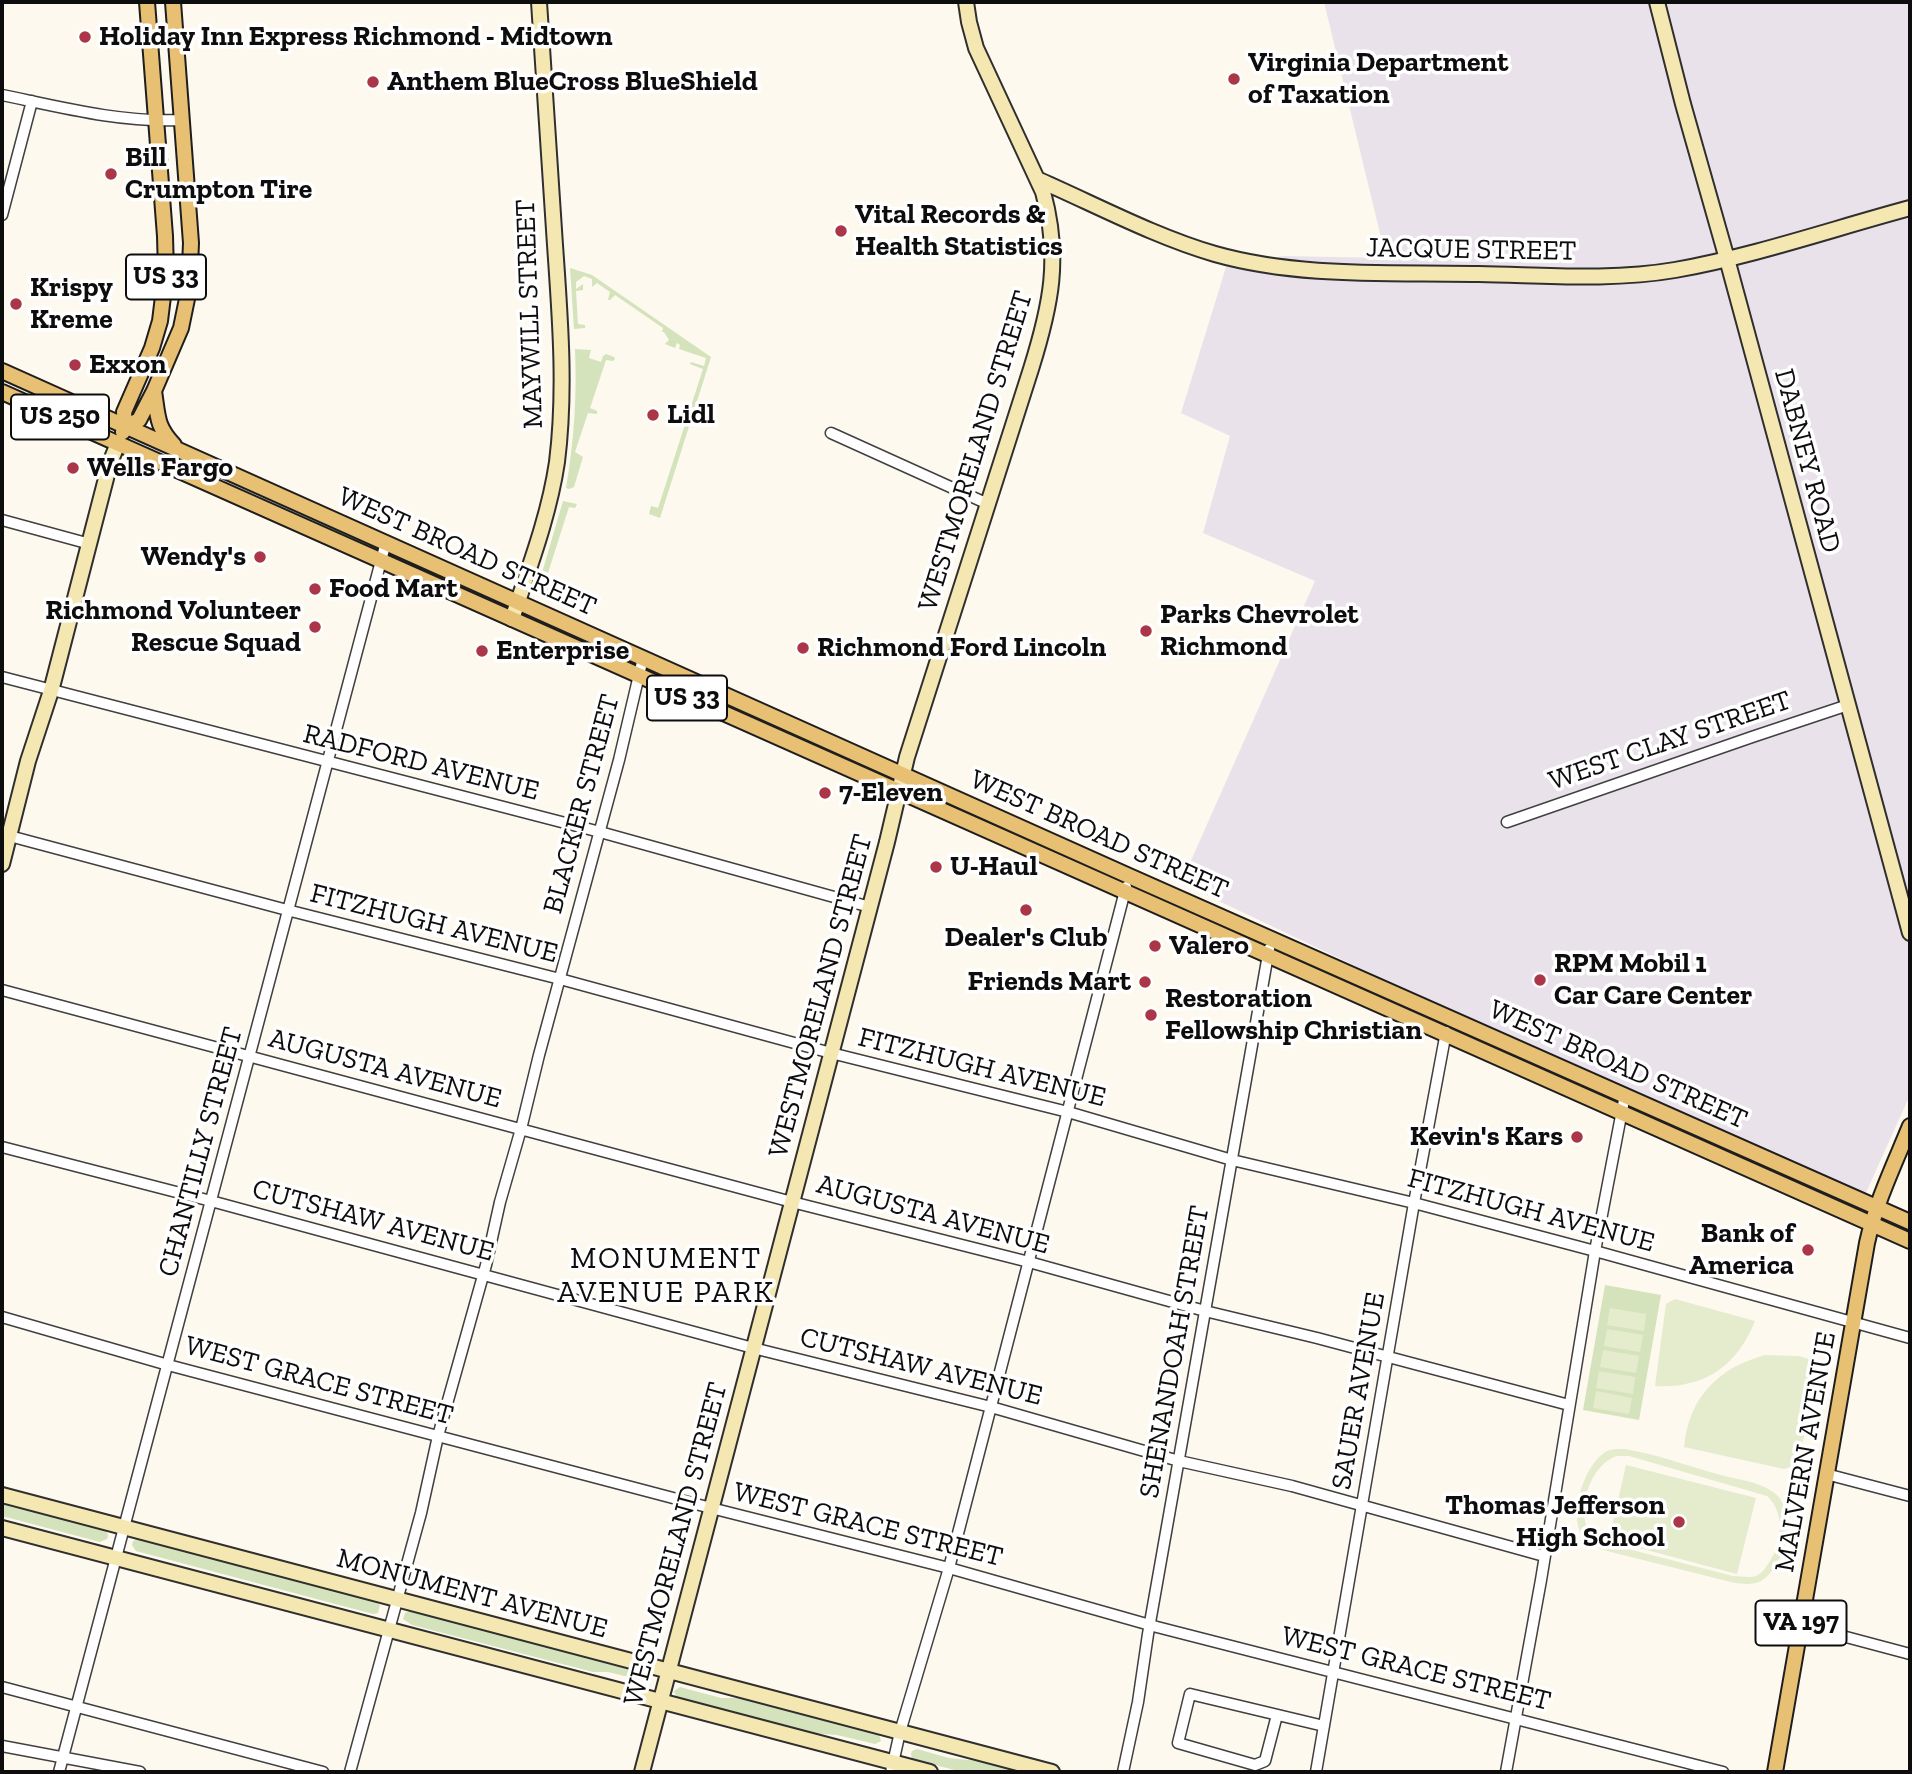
<!DOCTYPE html>
<html>
<head>
<meta charset="utf-8">
<style>
	body { margin:0 }
	#map { position:relative; width:1912px; height:1774px; overflow:hidden; background:#fdf9ee; font-family:"Zilla Slab",serif }
	canvas { display:block }
	.frame { position:absolute; inset:0; border:4px solid #0d0d0d; pointer-events:none }
</style>
</head>
<body>
<div id="map">
<canvas width="1912" height="1774"></canvas>
<div class="frame"></div>
</div>
<script>
const ctx = document.querySelector('canvas').getContext('2d');
ctx.lineJoin = 'round';
function fill(path, color) { ctx.fillStyle = color; ctx.fill(path, 'evenodd'); }
function trace(path, color, width, dash) { ctx.strokeStyle = color; ctx.lineWidth = width; ctx.lineCap = dash ? 'butt' : 'round'; ctx.setLineDash(dash || []); ctx.stroke(path); }
function drawText(font, color, halo, rows, align = 'center') {
  ctx.font = font + ' "Zilla Slab",serif'; ctx.lineWidth = 7; ctx.setLineDash([]); ctx.textBaseline = 'middle'; ctx.strokeStyle = halo; ctx.fillStyle = color; for (const [text, x, y, turn = 0] of rows) {
    ctx.save(); ctx.translate(x, y); ctx.rotate((+turn || 0) * Math.PI / 180); ctx.textAlign = isNaN(turn) ? turn : align; if (halo) ctx.strokeText(text, 0, 0); ctx.fillText(text, 0, 0); ctx.restore();
  }
}
fill(new Path2D(`
	M1324,2H1910V1095L1860,1206L1181,883L1315,581L1203,533L1230,436L1181,413L1226,267L1283,256L1386,258Z`), '#e9e2ea');
fill(new Path2D(`
	M570,268L592,275L711,357L660,518L649,514L651,506L658,508L703,369L690,364L691,362L704,366L706,358L679,349L680,345L677,343L675,348L665,344L669,340L664,332H662L663,328L615,295L610,300H608L610,292L597,283L592,287V279L584,276L576,282V289L583,284V290L576,291L578,324L585,325V328L574,329Z
	M575,349L591,350L589,358L601,362L603,356L606,354L614,357L615,359L613,361L606,360L590,408L597,411V414L588,413L575,452L583,457L574,487L569,489L566,488C574,439 577,399 575,349Z
	M563,501L577,504L575,508L569,507L547,576L555,580L550,593L566,600L564,606L536,593Z
	M1605,1285L1661,1295L1639,1420L1583,1410Z
	M2,1503L104,1530C108,1533 109,1535 107,1539L100,1542L2,1516Z
	M138,1539L376,1602L380,1605L378,1613L373,1614L136,1551L132,1545L133,1541Z
	M410,1611L650,1675L652,1679L649,1682L608,1672H593L412,1625L403,1619L405,1613Z
	M680,1687L721,1698H745L879,1734L881,1741L875,1744L837,1735L811,1733L676,1697L674,1691Z
	M917,1749L949,1758L979,1761L1025,1772H962L912,1759L911,1754L912,1751Z`), '#d4e3bc');
fill(new Path2D(`
	M1675,1299L1755,1321C1737,1366 1704,1389 1655,1386L1666,1304Z
	M1610,1308L1646,1314L1644,1331L1607,1325Z
	M1607,1329L1643,1335L1640,1352L1604,1346Z
	M1603,1350L1639,1356L1636,1373L1600,1367Z
	M1765,1355L1799,1356L1821,1363L1798,1462L1793,1466L1784,1469L1684,1447C1689,1397 1718,1368 1765,1355Z
	M1599,1371L1635,1377L1633,1394L1596,1388Z
	M1596,1391L1632,1398L1629,1414L1593,1408Z
	M1624,1449C1653,1453 1688,1466 1717,1474C1734,1479 1758,1481 1773,1492C1799,1509 1786,1567 1761,1581C1753,1585 1743,1584 1735,1583L1607,1551C1599,1548 1592,1547 1586,1541C1566,1521 1583,1464 1607,1451C1612,1449 1618,1449 1624,1449ZM1617,1456H1629L1767,1496C1786,1513 1782,1545 1768,1564C1765,1569 1762,1573 1756,1576C1749,1578 1741,1576 1733,1576L1597,1541C1571,1521 1588,1465 1617,1456Z
	M1626,1465L1756,1498L1737,1574L1609,1540Z`), '#e4eccd');
const street = new Path2D(`
	M2,95C60,107 121,123 181,120
	M2,215L32,101
	M831,433L988,504
	M2,520L90,544
	M2,677L600,832L870,907
	M1507,822L1752,737L1848,705
	M2,834L287,910L560,979L831,1053L1068,1112L1232,1160L1414,1203L1595,1251L1910,1338
	M2,990L792,1202L1029,1262L1205,1311L1317,1338L1569,1405
	M2,1147L211,1201L753,1348L991,1407L1179,1461L1292,1486L1544,1556
	M2,1317L168,1365L711,1508L949,1568L1157,1627L1723,1772
	M1826,1474L1910,1496
	M1801,1625L1910,1654
	M2,1687L323,1772
	M1277,1715L1265,1761L1255,1765L1178,1743L1190,1694L1324,1726
	M2,1746L140,1772
	M59,1772L386,542
	M350,1772L421,1513L438,1436L486,1265L500,1202L521,1129L539,1055L619,760L643,658
	M891,1772L900,1732L949,1568L1126,887
	M1123,1772L1138,1702L1148,1634L1269,949
	M1316,1772L1414,1203L1446,1032
	M1506,1772L1541,1580L1595,1251L1625,1095`);
const secondary = new Path2D(`
	M1657,2L1683,104L1727,259L1910,933
	M1039,180C1096,205 1156,237 1215,254C1300,278 1391,272 1479,274C1543,275 1611,281 1675,270C1754,256 1832,229 1910,208
	M512,619C529,568 549,516 557,462C566,390 560,317 555,245C549,164 544,83 539,2
	M2,864L28,761L51,691L110,463L118,443
	M2,1495L1052,1772
	M2,1528L930,1772
	M642,1772L887,842L907,757L1031,369C1051,305 1061,258 1043,192L976,48L969,22L966,2`);
const primary = new Path2D(`
	M2,371L1129,876L1910,1222
	M154,391C158,416 156,426 174,445
	M2,392L1910,1241
	M125,427L139,420L154,391L181,328L189,289L191,243L173,2
	M123,432L125,427L124,412L152,348L160,321L166,272L165,236L147,2
	M1775,1772L1867,1243C1876,1202 1894,1165 1910,1126`);
trace(street, '#404040', 13);
trace(secondary, '#2f2f2f', 18);
trace(primary, '#1e1e1e', 18);
trace(street, '#fff', 10);
trace(secondary, '#f5e7b1', 14);
trace(primary, '#e8c074', 14);
for (const [x, y, r, color] of [
	[85,37,7,"#ab3647"],
	[1234,79,7,"#ab3647"],
	[373,82,7,"#ab3647"],
	[111,174,7,"#ab3647"],
	[841,231,7,"#ab3647"],
	[16,304,7,"#ab3647"],
	[75,365,7,"#ab3647"],
	[653,415,7,"#ab3647"],
	[73,468,7,"#ab3647"],
	[260,557,7,"#ab3647"],
	[315,589,7,"#ab3647"],
	[315,627,7,"#ab3647"],
	[1146,631,7,"#ab3647"],
	[803,648,7,"#ab3647"],
	[482,651,7,"#ab3647"],
	[825,793,7,"#ab3647"],
	[936,867,7,"#ab3647"],
	[1026,910,7,"#ab3647"],
	[1155,946,7,"#ab3647"],
	[1540,980,7,"#ab3647"],
	[1145,982,7,"#ab3647"],
	[1151,1015,7,"#ab3647"],
	[1577,1137,7,"#ab3647"],
	[1808,1250,7,"#ab3647"],
	[1679,1522,7,"#ab3647"]
]) { const dot = new Path2D(); dot.arc(x, y, r, 0, 2 * Math.PI); ctx.fillStyle = color; ctx.fill(dot); trace(dot, '#fff', 2.5); }
for (const [x, y, w] of [
	[166,277,80],
	[60,417,98],
	[687,698,80],
	[1801,1623,91]
]) { const box = new Path2D(); box.roundRect(x - w / 2, y - 22.5, w, 45, 5); ctx.fillStyle = '#fff'; ctx.fill(box); trace(box, '#0d0d0d', 2); }
drawText('bold 26px', '#0d0d0d', null, [
	["US 33",166,277],
	["US 250",60,417],
	["US 33",687,698],
	["VA 197",1801,1623]
]);
drawText('bold 28px', '#0d0d0d', '#fff', [
	["Holiday Inn Express Richmond - Midtown",99,37],
	["Virginia Department",1248,63],
	["of Taxation",1248,95],
	["Anthem BlueCross BlueShield",387,82],
	["Bill",125,158],
	["Crumpton Tire",125,190],
	["Vital Records &",855,215],
	["Health Statistics",855,247],
	["Krispy",30,288],
	["Kreme",30,320],
	["Exxon",89,365],
	["Lidl",667,415],
	["Wells Fargo",87,468],
	["Wendy's",246,557,"right"],
	["Food Mart",329,589],
	["Richmond Volunteer",301,611,"right"],
	["Rescue Squad",301,643,"right"],
	["Parks Chevrolet",1160,615],
	["Richmond",1160,647],
	["Richmond Ford Lincoln",817,648],
	["Enterprise",496,651],
	["7-Eleven",839,793],
	["U-Haul",950,867],
	["Dealer's Club",1026,938,"center"],
	["Valero",1169,946],
	["RPM Mobil 1",1554,964],
	["Car Care Center",1554,996],
	["Friends Mart",1131,982,"right"],
	["Restoration",1165,999],
	["Fellowship Christian",1165,1031],
	["Kevin's Kars",1563,1137,"right"],
	["Bank of",1794,1234,"right"],
	["America",1794,1266,"right"],
	["Thomas Jefferson",1665,1506,"right"],
	["High School",1665,1538,"right"]
], 'left');
drawText('28px', '#0d0d0d', '#fff', [
	["JACQUE STREET",1471,250,1],
	["MAYWILL STREET",530,314,-92],
	["WESTMORELAND STREET",976,451,-73],
	["DABNEY ROAD",1807,461,75],
	["WEST BROAD STREET",467,552,24],
	["WEST CLAY STREET",1670,741,-19],
	["RADFORD AVENUE",421,763,14],
	["BLACKER STREET",582,804,-75],
	["WEST BROAD STREET",1099,835,24],
	["FITZHUGH AVENUE",434,924,14],
	["WESTMORELAND STREET",821,996,-75],
	["WEST BROAD STREET",1618,1065,24],
	["FITZHUGH AVENUE",982,1068,14],
	["AUGUSTA AVENUE",385,1069,15],
	["CHANTILLY STREET",201,1152,-75],
	["FITZHUGH AVENUE",1531,1211,15],
	["AUGUSTA AVENUE",933,1215,15],
	["CUTSHAW AVENUE",373,1221,15],
	["SHENANDOAH STREET",1175,1352,-80],
	["CUTSHAW AVENUE",921,1367,14],
	["WEST GRACE STREET",319,1381,15],
	["SAUER AVENUE",1359,1391,-80],
	["MALVERN AVENUE",1806,1452,-80],
	["WEST GRACE STREET",868,1525,14],
	["WESTMORELAND STREET",676,1544,-75],
	["MONUMENT AVENUE",472,1594,15],
	["WEST GRACE STREET",1416,1669,14]
]);
ctx.letterSpacing = '2px';
drawText('30px', '#0d0d0d', '#fff', [
	["MONUMENT",666,1259],
	["AVENUE PARK",666,1293]
]);
ctx.letterSpacing = '0px';
</script>
</body>
</html>
